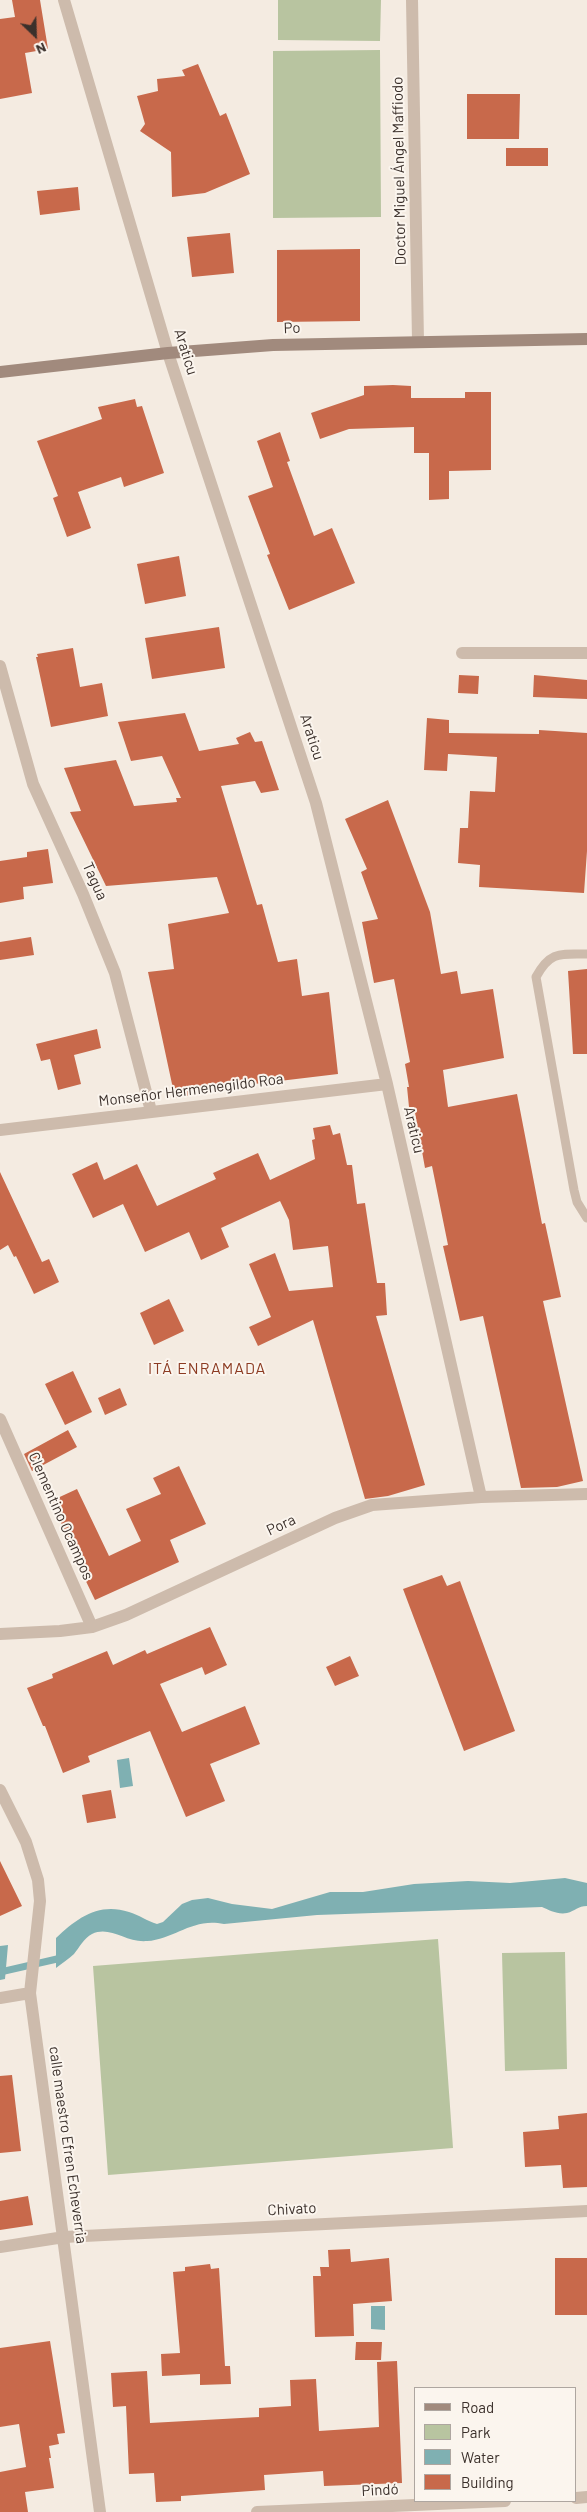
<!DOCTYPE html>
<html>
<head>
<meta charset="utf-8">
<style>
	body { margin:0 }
	#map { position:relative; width:587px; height:2512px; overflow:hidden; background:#f4ebe1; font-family:Barlow,sans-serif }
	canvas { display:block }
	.legend { position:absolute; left:414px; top:2387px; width:162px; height:115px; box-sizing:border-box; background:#fbf5ee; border:1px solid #aea6a0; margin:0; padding:6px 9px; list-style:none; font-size:15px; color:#3b302b }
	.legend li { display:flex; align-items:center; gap:10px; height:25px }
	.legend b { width:25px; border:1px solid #aea6a0 }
	.north { position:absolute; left:10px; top:10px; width:50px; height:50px; -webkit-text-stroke:4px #fbf5ee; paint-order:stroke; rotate:156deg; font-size:14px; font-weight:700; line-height:20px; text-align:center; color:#3b302b }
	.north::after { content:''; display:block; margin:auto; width:18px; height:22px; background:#3b302b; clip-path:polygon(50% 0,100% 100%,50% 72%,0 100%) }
</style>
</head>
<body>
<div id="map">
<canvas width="587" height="2512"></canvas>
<ul class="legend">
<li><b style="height:6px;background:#a18a7d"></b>Road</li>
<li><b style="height:14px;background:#b8c4a0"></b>Park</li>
<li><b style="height:14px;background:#7fb0b2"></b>Water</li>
<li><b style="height:14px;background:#c8694b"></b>Building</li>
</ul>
<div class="north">N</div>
</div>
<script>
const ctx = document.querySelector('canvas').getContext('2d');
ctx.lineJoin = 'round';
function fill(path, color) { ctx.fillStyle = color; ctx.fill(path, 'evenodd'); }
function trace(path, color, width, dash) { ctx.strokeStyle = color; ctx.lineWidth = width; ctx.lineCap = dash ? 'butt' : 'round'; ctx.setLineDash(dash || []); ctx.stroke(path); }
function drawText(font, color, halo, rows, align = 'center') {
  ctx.font = font + ' Barlow,sans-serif'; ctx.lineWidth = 4; ctx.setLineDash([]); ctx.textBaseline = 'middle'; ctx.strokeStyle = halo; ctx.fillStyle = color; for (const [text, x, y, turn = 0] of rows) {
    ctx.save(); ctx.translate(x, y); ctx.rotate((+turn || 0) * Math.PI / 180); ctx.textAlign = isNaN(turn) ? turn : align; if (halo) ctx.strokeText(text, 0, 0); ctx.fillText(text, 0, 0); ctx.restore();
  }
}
fill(new Path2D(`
	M278,0H381L380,41L278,40Z
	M380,50L381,217L273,218V51Z
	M438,1939L453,2148L108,2175L93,1966Z
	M565,1952L567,2069L505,2071L502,1953Z`), '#b8c4a0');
fill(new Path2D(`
	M129,1758L133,1786L120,1788L117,1760Z
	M565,1878L587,1883V1906C578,1906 575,1911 567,1913C558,1915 549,1910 542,1907L317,1915L224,1924C193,1917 175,1939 147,1941C126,1943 110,1925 92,1934C84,1938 79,1948 74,1954C69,1959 62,1963 56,1968V1938C77,1918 99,1902 129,1912C139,1915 147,1921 157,1924L163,1922L182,1904L192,1900L208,1898L232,1904L272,1909L330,1892H363L414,1884L468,1881L510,1883Z
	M8,1945L5,1979L0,1980V1946Z
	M371,2306H385V2330L371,2329Z`), '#7fb0b2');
trace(new Path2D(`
	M0,1972L57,1959L62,1955`), '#7fb0b2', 7);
fill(new Path2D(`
	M12,0H40L48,49L25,53L32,93L0,99V19L15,17Z
	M198,64L220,116L226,113L250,174L205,193L172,197L171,152L140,131L145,124L137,96L158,91L157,79L185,76L182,70Z
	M467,94H520L519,139H467Z
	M506,148H548V166H506Z
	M78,187L80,210L40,215L37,191Z
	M230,233L234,273L192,277L187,237Z
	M360,249V321L277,322V250Z
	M393,385L411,386V398H465V392H491V470L449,471V499L429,500V453H414V427L349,429L320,439L311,413L364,395V386Z
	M135,399L137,407L142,406L164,473L124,487L121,477L78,492L91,528L67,537L53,498L58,496L37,441L102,419L98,407Z
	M280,432L290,461L287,462L314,536L332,528L355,583L289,610L267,555L270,554L248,496L273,487L257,441Z
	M179,556L186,596L145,604L137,564Z
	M219,627L225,668L152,679L145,638Z
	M73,648L80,687L102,683L108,716L51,727L36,657H38L37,654Z
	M459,675L479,676L478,694L458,693Z
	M534,675L587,680V699L533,697Z
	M185,713L199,751L239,744L236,738L250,732L255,742L262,741L279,790L261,793L255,781L221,786L257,905L262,904L278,962L297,959L302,996L329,992L338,1074L246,1085L175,1098L148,972L174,969L168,924L229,913L217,877L106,886L70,812L81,811L64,768L116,760L134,806L177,802L176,798H181L162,756L131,761L118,722Z
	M427,718L449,720V733L539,734V730L587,733V851L584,893L479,887L480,865L458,863L460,828H468L470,791L495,792L497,757L448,754L447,771L424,770Z
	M388,800L430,912L441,974L457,971L461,994L493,989L504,1058L443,1070L448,1107L517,1094L542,1224L545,1223L561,1297L543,1301L583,1481L557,1487L521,1488L483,1316L460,1321L443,1246L448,1245L432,1166L425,1168L414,1107H409L407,1087H409L405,1064L410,1062L394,979L374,983L362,922L378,919L361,872L367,869L345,819Z
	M48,849L53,883L23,887L24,899L0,903V861L27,857V852Z
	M31,937L34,955L0,960V942Z
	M587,969V1054H573L568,971Z
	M97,1029L101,1048L74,1055L81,1084L58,1090L50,1059L41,1061L36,1044Z
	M330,1125L333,1135L340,1133L347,1165H352L357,1204L365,1203L377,1283H385L387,1315L376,1316L425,1485L388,1496L365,1499L313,1320L258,1346L249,1327L271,1317L249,1264L275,1253L289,1291L333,1287L328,1246L293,1250L289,1220L280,1201L221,1228L229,1247L201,1260L189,1232L145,1252L123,1204L93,1218L72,1174L97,1162L104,1180L137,1164L157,1206L216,1179L213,1173L258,1153L270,1180L315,1159L312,1140L315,1139L313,1128Z
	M0,1172L42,1262L49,1259L59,1282L34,1294L16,1256L14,1257L8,1245L0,1250Z
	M169,1299L184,1331L154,1345L140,1313Z
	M73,1371L92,1412L65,1425L45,1384Z
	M120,1388L127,1405L105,1415L98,1398Z
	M68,1430L77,1447L32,1471L24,1454Z
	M179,1466L206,1524L170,1540L179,1562L95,1600L82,1573L84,1572L51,1501L77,1489L109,1556L141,1541L126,1509L161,1494L153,1478Z
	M442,1575L447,1586L460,1581L515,1731L464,1751L403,1589Z
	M210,1627L227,1665L205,1675L202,1667L160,1684L182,1732L245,1706L260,1744L210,1764L225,1801L186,1817L150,1731L88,1756L90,1762L63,1773L45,1726H43L27,1688L53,1678L52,1674L107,1651L113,1665L145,1650L147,1654Z
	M350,1656L359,1676L335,1686L326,1667Z
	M111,1790L116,1818L87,1823L82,1795Z
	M0,1861L22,1906L0,1916Z
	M12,2075L21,2151L0,2153V2076Z
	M587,2113V2187L563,2188L561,2165L525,2167L523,2132L559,2129L558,2116Z
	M28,2196L33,2225L0,2230V2201Z
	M350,2249L351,2262L389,2258L392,2301L353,2304L354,2336L315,2337L313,2276H321L320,2267H329L328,2250Z
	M555,2258H587V2315H555Z
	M210,2264L211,2269L219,2268L225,2366H230L231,2384L200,2385V2374L162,2376L161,2354L180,2353L173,2272L185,2271V2267Z
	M50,2341L65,2433L57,2434L59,2444L49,2446L51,2458H49L54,2488L25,2492L28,2512H0V2472L26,2467L19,2424L0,2427V2348Z
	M356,2342H382L381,2360H355Z
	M397,2361L402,2483L324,2486L323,2471L264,2475L265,2490L181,2496V2501L156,2502L154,2473L129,2474L126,2406L113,2407L111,2373L147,2371L150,2423L259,2417V2408L291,2406L290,2380L316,2379L319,2431L379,2427L377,2362Z`), '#c8694b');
trace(new Path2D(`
	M587,954C560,954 550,951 536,977L574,1190L577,1202L587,1218`), '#cdbbac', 9);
trace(new Path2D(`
	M64,0L168,353L316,803L387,1084L481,1497
	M412,0L418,341
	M462,653H587
	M0,666L33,784L83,894L115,973L151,1111
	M0,1130L387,1084
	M0,1419L92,1627
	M0,1634L60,1631L92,1627L126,1615L335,1518L372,1505L481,1497L587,1494
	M0,1790L26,1842L38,1880L40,1901L30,1993L100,2512
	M0,1998L30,1993
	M0,2247L64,2237L587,2211
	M576,2498L587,2497
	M257,2512L505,2501`), '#cdbbac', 12);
trace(new Path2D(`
	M0,372L168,353L273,345L587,339`), '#a18a7d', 12);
drawText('15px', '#3b302b', '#fbf5ee', [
	["Doctor Miguel Ángel Maffiodo",399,171,-91],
	["Po",292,328,-2],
	["Araticu",186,352,73],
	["Araticu",312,737,72],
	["Tagua",95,881,66],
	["Monseñor Hermenegildo Roa",191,1090,-7],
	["Araticu",414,1130,77],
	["Clementino Ocampos",61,1516,66],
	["Pora",281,1525,-25],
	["calle maestro Efren Echeverria",68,2145,82],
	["Chivato",292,2209,-3],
	["Pindó",380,2490,-3]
]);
ctx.letterSpacing = '1px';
drawText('16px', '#8c3b22', '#fbf5ee', [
	["ITÁ ENRAMADA",207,1369]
]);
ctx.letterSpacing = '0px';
</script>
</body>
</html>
